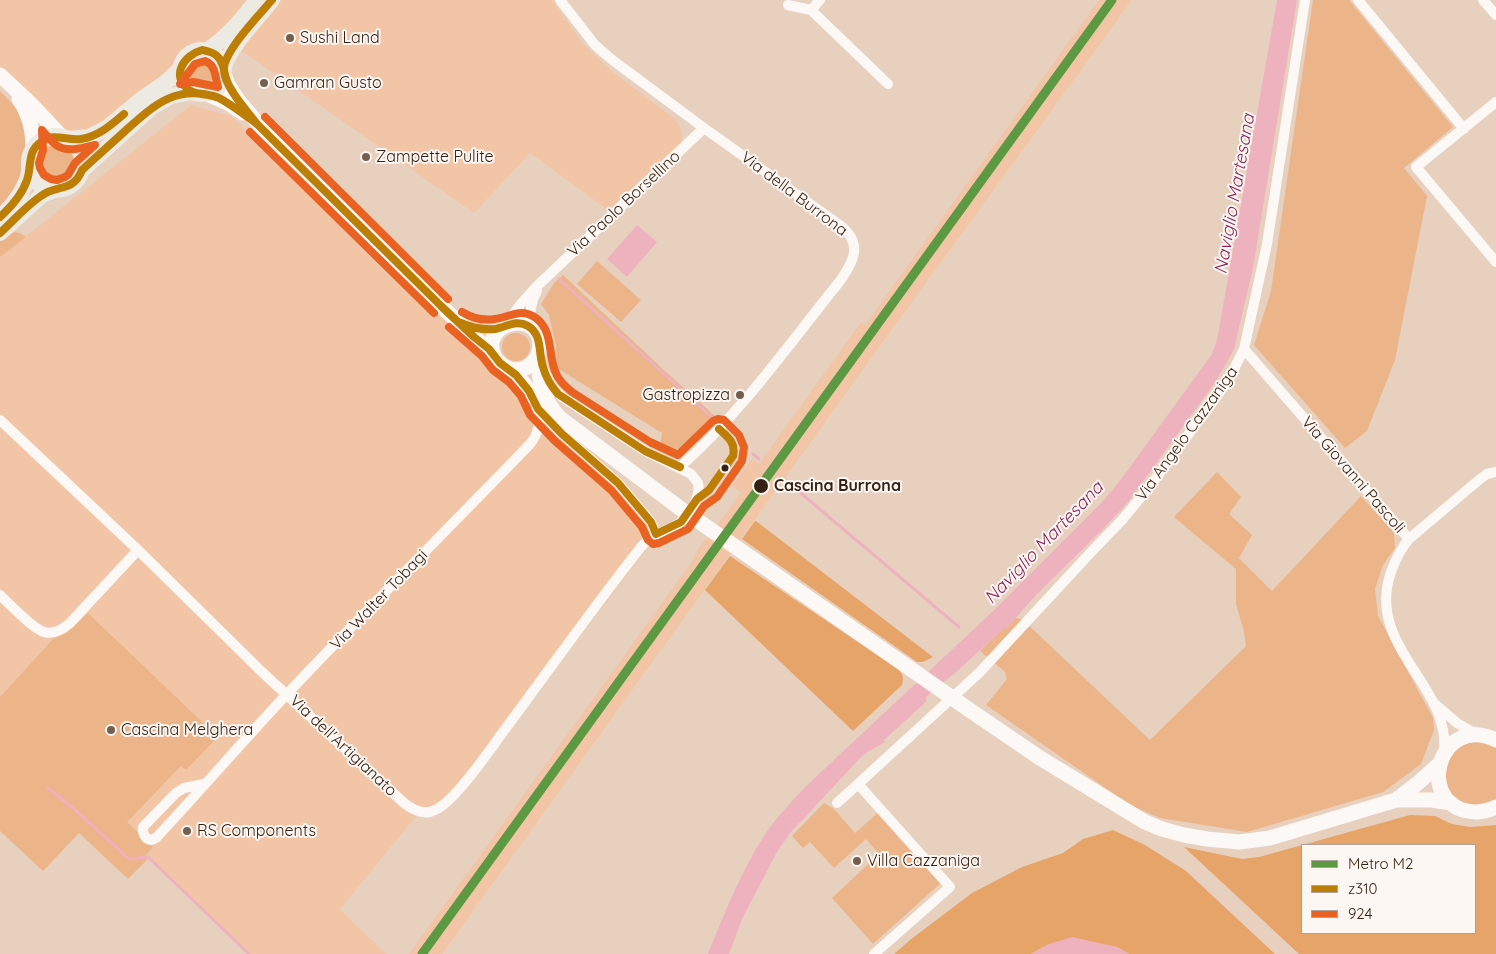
<!DOCTYPE html>
<html>
<head>
<meta charset="utf-8">
<style>
	body { margin:0 }
	#map { position:relative; width:1496px; height:954px; overflow:hidden; background:#e8d0bf; font-family:Quicksand,sans-serif }
	canvas { display:block }
	.legend { position:absolute; left:1301px; top:844px; width:175px; height:90px; box-sizing:border-box; background:#fcf7f3; border:1px solid #ada299; margin:0; padding:6px 9px; list-style:none; font-size:15px; color:#362213 }
	.legend li { display:flex; align-items:center; gap:10px; height:25px }
	.legend b { width:25px; border:1px solid #ada299 }
</style>
</head>
<body>
<div id="map">
<canvas width="1496" height="954"></canvas>
<ul class="legend">
<li><b style="height:6px;background:#5d9842"></b>Metro M2</li>
<li><b style="height:6px;background:#bd7e06"></b>z310</li>
<li><b style="height:6px;background:#e96221"></b>924</li>
</ul>
</div>
<script>
const ctx = document.querySelector('canvas').getContext('2d');
ctx.lineJoin = 'round';
function fill(path, color) { ctx.fillStyle = color; ctx.fill(path, 'evenodd'); }
function trace(path, color, width, dash) { ctx.strokeStyle = color; ctx.lineWidth = width; ctx.lineCap = dash ? 'butt' : 'round'; ctx.setLineDash(dash || []); ctx.stroke(path); }
function drawText(font, color, halo, rows, align = 'center') {
  ctx.font = font + ' Quicksand,sans-serif'; ctx.lineWidth = 4; ctx.setLineDash([]); ctx.textBaseline = 'middle'; ctx.strokeStyle = halo; ctx.fillStyle = color; for (const [text, x, y, turn = 0] of rows) {
    ctx.save(); ctx.translate(x, y); ctx.rotate((+turn || 0) * Math.PI / 180); ctx.textAlign = isNaN(turn) ? turn : align; if (halo) ctx.strokeText(text, 0, 0); ctx.fillText(text, 0, 0); ctx.restore();
  }
}
fill(new Path2D(`
	M0,0H254L230,27L204,44L189,49L182,56L173,68L105,124L84,133L62,131L0,68Z
	M282,0H552L583,44L614,73L676,120L682,131V142L608,210L530,153L474,213L239,49Z
	M1099,0H1132L882,343L442,954H409L693,560L695,554L705,539L707,540L741,492L732,486L752,459L759,464L861,322L865,325Z
	M191,105L231,116L452,323L464,335L467,344L477,353L509,372L663,535L649,546L451,805L442,812L431,817L416,816L340,909L386,954H249L145,856L153,847L126,822L181,766L186,770L218,737L88,613L67,633L53,639L0,697V257Z`), '#f1c5a6');
fill(new Path2D(`
	M1313,0H1349L1453,127L1404,168L1427,196L1395,360L1367,431L1345,448L1254,345L1271,291Z
	M190 73a12 12 0 1 1 24 0a12 12 0 1 1-24 0Z
	M0,91L17,109L26,133V144L21,161L20,180L0,211Z
	M38 163a18 18 0 1 1 36 0a18 18 0 1 1-36 0Z
	M15,232L20,233L26,237L0,257V240L10,233Z
	M597,261L641,300L621,322L577,284Z
	M563,275L666,372L717,418L684,448L671,451L660,448L662,433L557,368L556,346L549,315L541,304L554,283Z
	M502 347a14 14 0 1 1 28 0a14 14 0 1 1-28 0Z
	M1217,472L1241,497L1229,514L1252,535L1239,558L1272,591L1361,496L1394,533L1395,548L1383,565L1375,589L1378,616L1433,718L1434,730L1421,764L1383,792L1247,832L1160,818L1130,805L986,705L1007,679L1005,672L980,651L1004,627L1006,629L1015,618L1023,620L1150,740L1246,646L1244,632L1236,604V569L1174,517Z
	M88,613L218,737L186,770L181,766L127,822L153,847L145,856L148,859L128,879L79,833L43,871L0,831V697L53,639L67,633Z
	M1472,741L1490,744L1496,747V800C1485,807 1467,808 1456,799C1453,797 1451,792 1449,789C1446,784 1446,781 1445,775C1445,757 1455,747 1472,741Z
	M824,803L834,809L855,833L879,812L942,882L873,944L832,898L879,854L866,839L834,868L810,842L803,848L792,836Z`), '#ecb489');
fill(new Path2D(`
	M755,521H756L933,657L923,662H917L742,539Z
	M730,556L898,669C903,674 904,678 902,685L853,731L705,590Z
	M1410,815L1435,816L1452,824L1470,827L1496,825V954H1299L1184,847L1242,859L1259,857ZM1302,845H1475V933H1302Z
	M1113,830L1145,845L1186,871L1275,954H1129L1117,947L1049,944L1031,954H894L910,940L972,893L1022,867L1063,853L1083,839Z`), '#e6a469');
fill(new Path2D(`
	M1277,0H1297L1253,268L1234,349L1227,362L1214,384L1128,502L1106,526L1036,595L1006,629L1004,628L953,675H952L925,698L927,701L884,740L885,742L869,751L862,756L790,833L777,852L742,919L729,954H708C723,916 740,874 762,839C774,820 790,803 806,786L989,615L1104,500L1122,478L1212,354L1217,340Z
	M637,225L657,242L627,277L607,259Z
	M1072,937L1117,947L1129,954H1031L1049,944Z`), '#eeb2bf');
trace(new Path2D(`
	M559,279L715,420
	M753,454L759,459
	M790,484L959,627
	M48,788L73,808L129,859L148,857L249,954`), '#eeb2bf', 3);
trace(new Path2D(`
	M560,0L595,45L611,59L704,128L841,226C863,244 854,261 840,281C789,344 741,413 680,467
	M1358,0L1464,129
	M1483,0L1496,15
	M788,5L811,10
	M811,10L888,84
	M811,10L820,0
	M1496,102L1416,167L1496,262
	M505,326L520,305L535,288L704,128
	M530,327C530,313 530,303 537,291
	M1244,349L1409,539L1480,479L1487,474L1496,472
	M537,408L562,434L618,483L651,522L656,534
	M0,420L138,550L262,672L404,803C413,810 424,816 435,810C454,802 487,754 500,736C547,673 592,609 641,547C653,533 663,533 678,524C689,517 701,496 698,483L691,474L645,451L562,397L552,387L543,369
	M1409,539C1401,548 1395,561 1391,572C1365,646 1451,685 1444,752
	M0,595C8,603 15,610 23,617C40,633 50,640 70,623L138,550
	M1435,704L1457,723L1478,735
	M204,784L184,788L176,793L143,827C142,833 145,839 151,840L156,838C200,791 242,742 286,695C366,610 449,528 530,444C539,433 540,423 538,409
	M837,803L858,784
	M874,954L950,887L858,784L979,673L1093,550L1122,520L1150,486L1228,381L1244,349L1267,244L1305,0`), '#fcf8f5', 10);
trace(new Path2D(`
	M224,74L228,85L238,100L267,134L441,306L474,337L493,353
	M0,75L30,103L62,137
	M207,94L228,103L243,113
	M19,99C30,116 33,130 33,150
	M537,358C540,383 542,399 560,418L681,509L971,711L1040,758L1145,822L1162,829L1184,835L1207,839L1239,842L1270,838L1396,800H1432L1451,803
	M510,369C519,371 528,369 534,361C539,356 540,350 540,343C536,308 480,323 494,356C499,366 508,367 515,373C527,385 534,400 548,411
	M1496,740C1440,713 1415,800 1467,811C1477,813 1486,812 1496,807
	M1396,800L1418,783L1439,764`), '#fcf8f5', 15);
trace(new Path2D(`
	M180 72a22 22 0 1 1 44 0a22 22 0 1 1-44 0Z
	M206,51C227,38 242,19 257,0
	M224,66C234,41 256,21 272,0
	M29 163a27 27 0 1 1 54 0a27 27 0 1 1-54 0Z
	M69,139L89,137L107,128L143,98L165,83L181,68
	M82,170L152,107L171,96L192,92
	M0,217C14,205 25,189 30,171
	M0,233L42,195L54,190`), '#eceae2', 16);
trace(new Path2D(`
	M202,50C207,51 213,52 217,56C225,63 223,72 227,81C231,94 248,112 257,124C245,115 232,105 219,98C209,93 198,96 189,90C170,76 184,55 202,50Z
	M233,92C228,85 223,76 224,67C227,48 259,15 272,0
	M257,124L441,306L474,337L489,349L500,363L516,375L529,391L538,409L562,434L618,483L651,522L656,534
	M0,217C11,207 22,195 27,180C32,166 27,151 41,142C53,132 67,141 81,139C99,136 111,125 124,114
	M0,233C13,221 26,206 41,196C57,184 73,193 82,170C96,157 111,144 125,131C154,105 177,83 219,98
	M461,323C472,328 483,330 495,329C507,327 516,319 528,326C543,335 538,353 543,367C546,378 551,386 558,394L645,451L680,467
	M656,534L681,522L697,499L709,490L733,456C736,443 728,437 719,429`), '#bd7e06', 8);
trace(new Path2D(`
	M205,61C216,65 215,77 218,87L193,82L180,84L195,64Z
	M265,117L448,299
	M42,130C46,135 51,141 56,145C67,153 83,148 95,145L75,163L68,175L65,177L57,180L51,179L44,175L40,168L39,163L43,150Z
	M250,132L434,313
	M449,327L482,356L493,370L509,382L521,396L530,415L555,441L611,490L642,527L648,540L653,544L659,543L688,529L704,506L717,497L742,461L744,447L739,435L724,420L718,419L713,421L678,455L650,442L572,392C565,386 558,380 555,371C548,353 553,331 536,318C520,307 511,317 495,319C483,321 472,318 462,312`), '#e96221', 8);
trace(new Path2D(`
	M422,954L1112,0`), '#5d9842', 9);
for (const [x, y, r, color] of [
	[290,38,5,"#745f4f"],
	[264,83,5,"#745f4f"],
	[366,157,5,"#745f4f"],
	[740,395,5,"#745f4f"],
	[725,468,4.5,"#362213"],
	[761,486,8,"#362213"],
	[111,730,5,"#745f4f"],
	[187,831,5,"#745f4f"],
	[857,861,5,"#745f4f"]
]) { const dot = new Path2D(); dot.arc(x, y, r, 0, 2 * Math.PI); ctx.fillStyle = color; ctx.fill(dot); trace(dot, '#fcf7f3', 2); }
drawText('16px', '#362213', '#fcf7f3', [
	["Sushi Land",300,38],
	["Gamran Gusto",274,83],
	["Zampette Pulite",376,157],
	["Gastropizza",730,395,"right"],
	["Cascina Melghera",121,730],
	["RS Components",197,831],
	["Villa Cazzaniga",867,861]
], 'left');
drawText('16px', '#362213', '#fcf7f3', [
	["Via della Burrona",794,194,37],
	["Via Paolo Borsellino",624,204,-43],
	["Via Angelo Cazzaniga",1187,434,-54],
	["Via Giovanni Pascoli",1353,475,49],
	["Via Walter Tobagi",379,600,-46],
	["Via dell'Artigianato",343,746,43]
]);
drawText('bold 16px', '#362213', '#fcf7f3', [
	["Cascina Burrona",774,486]
], 'left');
drawText('italic 18px', '#8e2254', '#fcf7f3', [
	["Naviglio Martesana",1235,194,-80],
	["Naviglio Martesana",1044,543,-46]
]);
</script>
</body>
</html>
